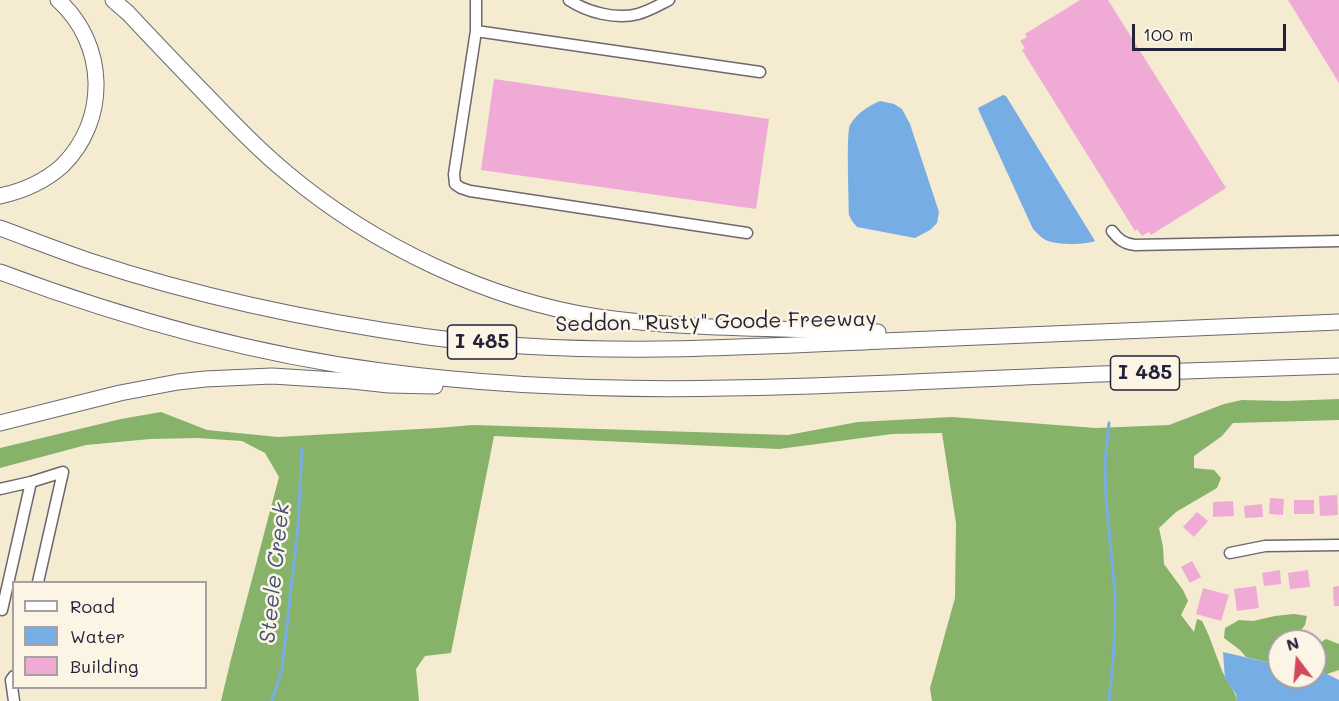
<!DOCTYPE html>
<html>
<head>
<meta charset="utf-8">
<style>
	body { margin:0 }
	#map { position:relative; width:1339px; height:701px; overflow:hidden; background:#f4ebd1; font-family:Mali,sans-serif }
	canvas { display:block }
	.legend { position:absolute; left:12px; top:581px; width:195px; height:108px; box-sizing:border-box; background:#fcf5e5; border:2px solid #a5a1a1; margin:0; padding:8px 10px; list-style:none; font-size:18px; color:#22223b }
	.legend li { display:flex; align-items:center; gap:12px; height:30px }
	.legend b { width:30px; border:2px solid #a5a1a1 }
	.north { position:absolute; left:1267px; top:629px; width:60px; height:60px; box-sizing:border-box; background:#fcf5e5; border:2px solid #a5a1a1; border-radius:50%; rotate:344deg; font-size:16px; font-weight:700; line-height:24px; text-align:center; color:#22223b }
	.north::after { content:''; display:block; margin:auto; width:21px; height:27px; background:#d1495b; clip-path:polygon(50% 0,100% 100%,50% 72%,0 100%) }
	.scale { position:absolute; left:1132px; top:24px; width:154px; height:27px; box-sizing:border-box; border:3px solid #22223b; border-top:0; padding-left:8px; font-size:18px; line-height:21px; white-space:nowrap; color:#22223b; -webkit-text-stroke:4px #fcf5e5; paint-order:stroke }
</style>
</head>
<body>
<div id="map">
<canvas width="1339" height="701"></canvas>
<ul class="legend">
<li><b style="height:8px;background:#fff"></b>Road</li>
<li><b style="height:16px;background:#76ade4"></b>Water</li>
<li><b style="height:16px;background:#efabd6"></b>Building</li>
</ul>
<div class="north">N</div>
<div class="scale">100 m</div>
</div>
<script>
const ctx = document.querySelector('canvas').getContext('2d');
ctx.lineJoin = 'round';
function fill(path, color) { ctx.fillStyle = color; ctx.fill(path, 'evenodd'); }
function trace(path, color, width, dash) { ctx.strokeStyle = color; ctx.lineWidth = width; ctx.lineCap = dash ? 'butt' : 'round'; ctx.setLineDash(dash || []); ctx.stroke(path); }
function drawText(font, color, halo, rows, align = 'center') {
  ctx.font = font + ' Mali,sans-serif'; ctx.lineWidth = 5; ctx.setLineDash([]); ctx.textBaseline = 'middle'; ctx.strokeStyle = halo; ctx.fillStyle = color; for (const [text, x, y, turn = 0] of rows) {
    ctx.save(); ctx.translate(x, y); ctx.rotate((+turn || 0) * Math.PI / 180); ctx.textAlign = isNaN(turn) ? turn : align; if (halo) ctx.strokeText(text, 0, 0); ctx.fillText(text, 0, 0); ctx.restore();
  }
}
fill(new Path2D(`
	M1339,399V420L1233,423L1222,436L1194,456V468L1214,470L1221,478L1217,488L1176,512L1159,528L1163,547L1164,564L1183,590L1188,601L1181,615L1194,632L1197,619L1202,621C1211,638 1216,657 1224,675C1228,685 1236,691 1237,701H932L930,688L955,598L956,523L942,433L892,434L779,449L494,436L451,653L425,656L416,669L419,701H221L231,659L279,477L265,453L242,441L198,438L150,439L86,445L0,468V448L121,419L161,412L207,430L278,437L437,428L473,425L788,435L858,422L952,417L1096,428L1169,425L1224,404L1242,400L1285,401Z
	M1294,614L1307,616L1305,625L1293,641H1279V665L1246,657L1240,650L1224,638L1225,628L1239,620L1253,621L1275,616Z
	M1326,639L1339,644V670L1327,674L1315,672V646Z`), '#87b269');
fill(new Path2D(`
	M1003,95L1006,96L1095,241C1085,245 1059,245 1048,241C1042,239 1037,233 1033,229L979,111L978,108Z
	M880,101L894,104L902,109L910,124L939,212L937,223L930,230L915,238L857,227L852,221L849,215C849,201 846,132 850,125C857,113 868,106 880,101Z
	M1223,652L1279,665V677H1315V672L1327,674L1339,680V701H1237L1236,694L1225,679Z`), '#76ade4');
trace(new Path2D(`
	M1109,423L1105,462L1106,499L1115,593L1114,649L1109,701
	M272,701L282,669L298,527L302,448`), '#76ade4', 3);
fill(new Path2D(`
	M1080,0H1108L1226,188L1151,235L1149,232L1142,236L1137,229L1135,231L1022,50L1025,48L1020,41L1027,37L1025,34Z
	M1288,0H1339V83Z
	M494,79L769,119L756,209L481,170Z
	M1337,495L1338,515L1320,516L1319,496Z
	M1270,498L1284,499L1283,515L1269,514Z
	M1294,500H1314V514H1294Z
	M1233,501L1234,516L1213,517V502Z
	M1262,504L1263,517L1245,518L1244,506Z
	M1197,512L1208,521L1194,537L1183,527Z
	M1192,561L1201,577L1190,583L1181,567Z
	M1280,570L1281,584L1264,586L1262,573Z
	M1308,570L1310,587L1290,589L1288,573Z
	M1256,586L1259,608L1237,611L1234,589Z
	M1339,586V606H1334L1333,587Z
	M1203,588L1229,595L1221,621L1196,614Z`), '#efabd6');
const minor = new Path2D(`
	M476,0V31L454,174L455,184L461,188L470,191L747,233
	M569,0C587,12 616,20 638,14C649,11 659,5 669,0
	M476,31L760,72
	M1112,231C1118,239 1124,244 1135,245L1339,241
	M31,482L63,472L38,582
	M0,489L31,482L2,610
	M1230,553L1265,546L1339,545
	M14,676L11,680L14,701`);
const highway = new Path2D(`
	M113,0L128,13C155,42 182,70 210,99C235,125 260,151 288,174C373,245 487,300 598,317C689,330 786,328 878,332
	M0,196C23,191 44,182 62,166C109,120 107,44 58,0
	M0,228C30,239 60,251 90,261C199,297 314,321 428,337C579,357 732,348 883,341C1035,334 1187,327 1339,322
	M0,272C123,318 251,354 381,371C574,397 764,389 958,380C1085,374 1212,370 1339,366
	M0,423L120,393L178,382L205,379L272,376L352,381L389,385L435,386`);
trace(minor, '#6c6870', 13);
trace(highway, '#6c6870', 17);
trace(minor, '#fff', 10);
trace(highway, '#fff', 15);
for (const [x, y, w] of [
	[482,342,69],
	[1145,373,69]
]) { const box = new Path2D(); box.roundRect(x - w / 2, y - 17, w, 34, 4.5); ctx.fillStyle = '#fcf5e5'; ctx.fill(box); trace(box, '#22223b', 1.5); }
drawText('bold 20px', '#22223b', null, [
	["I 485",482,342],
	["I 485",1145,373]
]);
drawText('21px', '#22223b', '#fcf5e5', [
	["Seddon \"Rusty\" Goode Freeway",716,322,-1]
]);
drawText('italic 22px', '#3f5376', '#fcf5e5', [
	["Steele Creek",275,573,-84]
]);
</script>
</body>
</html>
